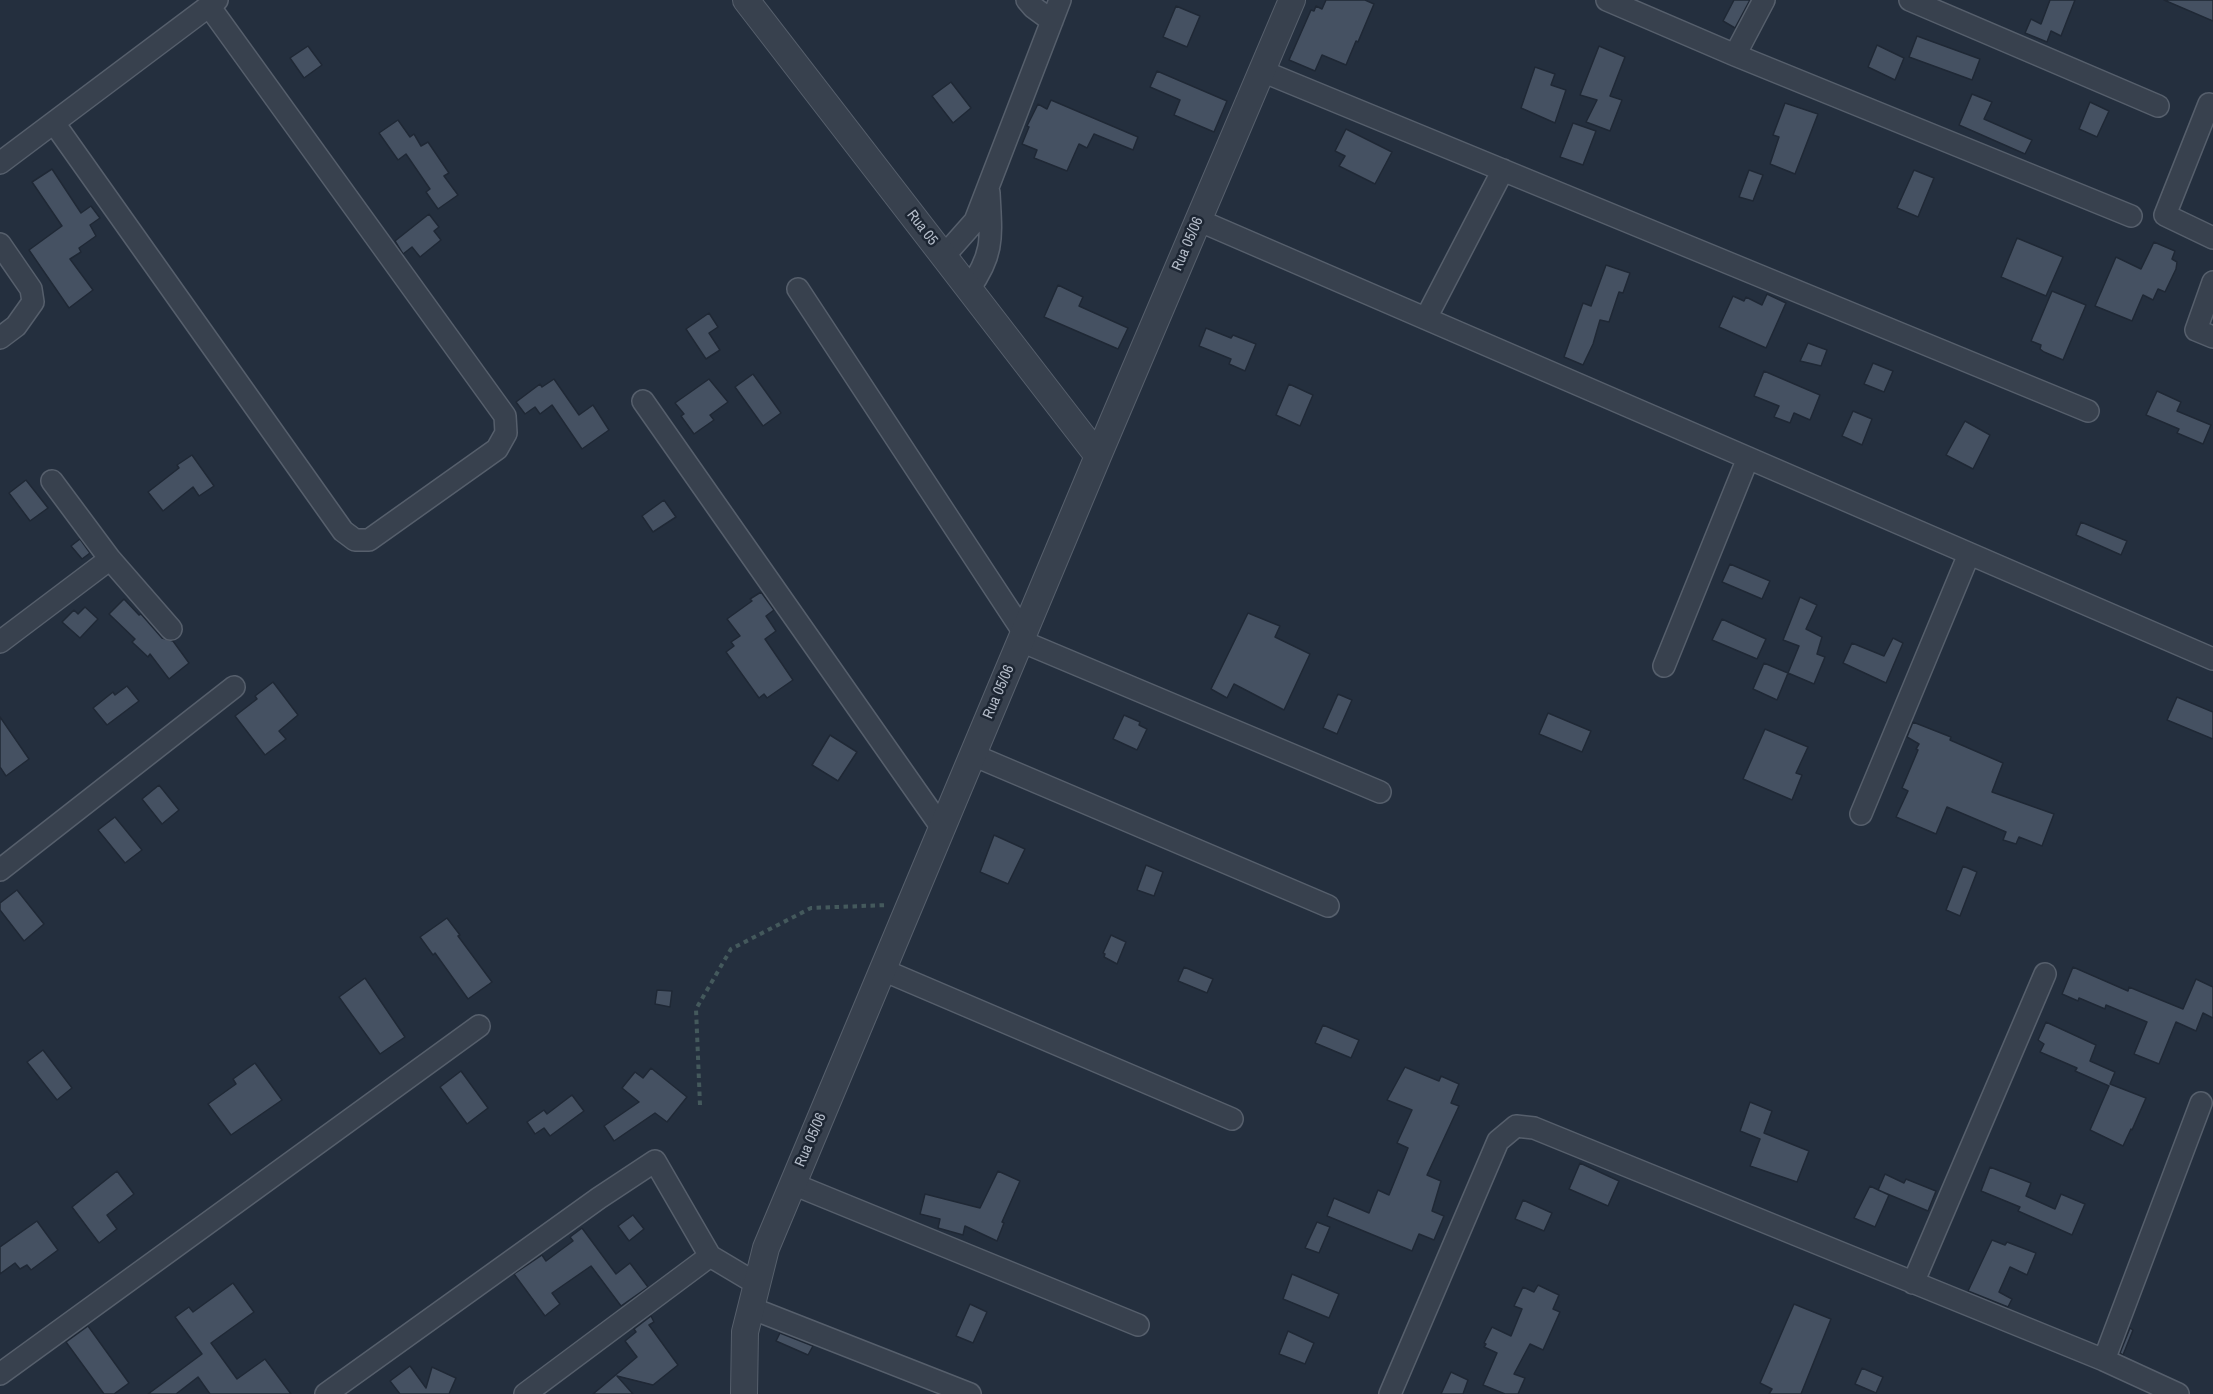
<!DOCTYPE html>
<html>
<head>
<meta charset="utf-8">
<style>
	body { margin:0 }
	canvas { display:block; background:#242f3e }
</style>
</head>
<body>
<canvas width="2213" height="1394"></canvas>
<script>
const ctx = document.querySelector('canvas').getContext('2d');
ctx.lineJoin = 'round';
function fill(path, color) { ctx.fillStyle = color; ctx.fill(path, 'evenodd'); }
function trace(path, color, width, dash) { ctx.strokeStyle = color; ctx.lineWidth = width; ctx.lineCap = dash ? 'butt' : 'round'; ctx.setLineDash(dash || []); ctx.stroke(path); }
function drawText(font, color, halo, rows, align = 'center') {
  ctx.font = font + ' "Archivo Narrow",sans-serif'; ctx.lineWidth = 5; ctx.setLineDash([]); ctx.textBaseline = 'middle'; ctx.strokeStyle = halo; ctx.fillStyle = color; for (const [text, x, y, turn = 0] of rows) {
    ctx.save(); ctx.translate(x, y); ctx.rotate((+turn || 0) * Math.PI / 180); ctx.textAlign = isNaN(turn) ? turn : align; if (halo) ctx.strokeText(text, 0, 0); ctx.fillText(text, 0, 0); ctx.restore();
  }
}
const building = new Path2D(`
	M1326,0H1365L1374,4L1358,42L1356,41L1346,65L1322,55L1315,71L1289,60L1311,10L1314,11L1316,6L1322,9Z
	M1734,0H1750L1735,28L1723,21Z
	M2050,0H2075L2061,36L2051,31L2047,42L2025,33L2031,19L2041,24Z
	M2164,0H2213V21Z
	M1176,6L1200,16L1187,47L1163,37Z
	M1917,36L1980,59L1972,80L1909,57Z
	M1877,45L1904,58L1895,80L1868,67Z
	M308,46L322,65L304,78L290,58Z
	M1599,46L1625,57L1610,96L1622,100L1610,131L1586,122L1597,100L1580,95Z
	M1535,67L1555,74L1551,85L1566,90L1555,123L1521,108Z
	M1157,71L1227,101L1214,132L1174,115L1180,100L1150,87Z
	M951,82L971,108L953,123L932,96Z
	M1972,94L1992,102L1984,119L2032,140L2025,154L1959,125Z
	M1051,100L1138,137L1133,150L1094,134L1087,148L1079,144L1067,171L1034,158L1037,150L1022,144L1029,127L1027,126L1038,104L1047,109Z
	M2090,102L2109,111L2097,137L2079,129Z
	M1785,103L1818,114L1795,174L1770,164L1779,137L1773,135Z
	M398,120L410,137L414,134L421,146L428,142L449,173L444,176L458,195L438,209L426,192L430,189L406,154L398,160L379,133Z
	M1573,123L1596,131L1583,165L1560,157Z
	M1346,129L1392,152L1375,184L1339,166L1345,156L1335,151Z
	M52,169L81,213L91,206L100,218L90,225L96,236L79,248L81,252L70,259L93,290L69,308L29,250L62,226L32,182Z
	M1749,170L1763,175L1753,201L1739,197Z
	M1914,170L1934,178L1918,217L1897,208Z
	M429,214L439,227L434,231L441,240L420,257L412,247L403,254L395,241Z
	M2017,238L2063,257L2046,296L2001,277Z
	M2154,242L2175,251L2172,259L2177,262L2176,269L2165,292L2158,289L2153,300L2143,295L2132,321L2095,306L2116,257L2141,269Z
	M1606,265L1630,273L1623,293L1619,292L1609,322L1600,320L1593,344L1583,365L1564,357L1583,303L1591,306Z
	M1058,285L1083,297L1079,306L1128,328L1118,349L1044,317Z
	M2052,291L2086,305L2063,360L2044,352L2040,349L2041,345L2031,341Z
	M1767,294L1786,303L1766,348L1719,327L1733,296L1744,301L1746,297L1762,305Z
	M709,313L718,327L709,333L720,350L706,359L686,329Z
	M1206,328L1231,338L1233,335L1256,344L1245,371L1229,364L1231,359L1199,346Z
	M1808,343L1827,350L1821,366L1800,361Z
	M1873,363L1893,371L1884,392L1864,384Z
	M1764,371L1820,395L1810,420L1794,413L1790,423L1774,417L1779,406L1754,396Z
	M753,374L781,413L763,426L735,387Z
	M554,379L579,415L593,405L609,430L582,449L552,405L540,414L535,407L525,414L516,402L540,384L542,387Z
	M709,379L728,402L710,415L714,420L694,434L681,416L684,414L675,403Z
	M1289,384L1313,395L1300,426L1276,415Z
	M2157,391L2181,402L2177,411L2211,425L2203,444L2177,433L2179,429L2146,415Z
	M1853,411L1872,419L1862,445L1842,436Z
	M1965,421L1990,435L1973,469L1946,455Z
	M192,455L214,486L199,496L193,487L163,511L148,492L179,468L177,465Z
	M26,480L48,508L30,521L9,493Z
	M664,500L676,517L653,532L642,516Z
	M2081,522L2127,541L2121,555L2076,535Z
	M80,539L90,553L82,559L71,546Z
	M1730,564L1770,581L1762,599L1722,582Z
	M761,592L774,610L766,616L776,631L765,639L793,680L767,698L764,694L759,698L726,652L734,646L731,642L740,636L727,619L752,601L750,599Z
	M1800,597L1817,605L1806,629L1822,637L1817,654L1825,657L1814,684L1788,673L1799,646L1783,640Z
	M124,599L139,615L141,614L162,638L173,641L189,663L169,679L150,654L148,657L132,642L135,639L109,614Z
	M85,607L98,619L80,638L62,622L74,610L78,614Z
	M1248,613L1280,626L1275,637L1310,654L1284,710L1234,684L1227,698L1211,689Z
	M1722,619L1766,639L1757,659L1712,640Z
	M1893,638L1903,643L1886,683L1843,663L1852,643L1884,656Z
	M1764,663L1788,673L1777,700L1753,689Z
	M273,682L298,715L279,731L286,739L265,755L235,716L257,699L255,696Z
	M127,686L139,701L107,725L93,708L113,692L115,695Z
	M1338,694L1352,700L1337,734L1323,728Z
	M2177,697L2213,712V739L2167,720Z
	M1548,713L1591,731L1582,752L1539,734Z
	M1124,715L1140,722L1139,725L1147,729L1137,750L1113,739Z
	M0,717L29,759L6,776L0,767Z
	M1913,722L1951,737L1950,740L2003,763L1992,792L2054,814L2042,846L2019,837L2016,844L2003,840L2006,832L1947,807L1936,834L1896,817L1908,791L1902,788L1918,750L1916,749L1919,744L1907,737Z
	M1765,729L1808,747L1796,773L1802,775L1792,800L1743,779Z
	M830,735L857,752L838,781L812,765Z
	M159,785L179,810L162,824L142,799Z
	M115,817L142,850L125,863L98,830Z
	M994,835L1025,849L1008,884L980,872Z
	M1146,865L1163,872L1154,896L1137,890Z
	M1963,866L1977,872L1960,916L1946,910Z
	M17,890L44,924L24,941L0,910V903Z
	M447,918L460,935L458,936L492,982L468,999L435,953L433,955L420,937Z
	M1111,935L1126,942L1117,964L1104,957L1105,954L1103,953Z
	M1184,967L1213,979L1207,993L1178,981Z
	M2073,967L2128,991L2129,987L2183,1009L2196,979L2213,987V1018L2203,1013L2196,1031L2176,1022L2159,1064L2134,1054L2147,1022L2106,1005L2105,1009L2079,998L2078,1001L2062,994Z
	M365,978L405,1037L380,1054L339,997Z
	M657,990L672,991L670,1007L655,1004Z
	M2046,1022L2096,1045L2090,1061L2115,1072L2110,1084L2146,1098L2132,1130L2131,1129L2123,1146L2090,1130L2109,1086L2075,1071L2077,1068L2040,1052L2044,1044L2038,1040Z
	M1323,1025L1359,1040L1351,1058L1315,1043Z
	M43,1050L72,1088L57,1100L27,1062Z
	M255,1063L282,1100L231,1135L208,1104L236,1084L233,1079Z
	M1405,1067L1439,1081L1441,1076L1459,1084L1451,1103L1459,1106L1427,1175L1441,1181L1432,1211L1444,1216L1434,1240L1419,1234L1412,1251L1327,1216L1334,1198L1369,1213L1378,1190L1389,1195L1408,1148L1397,1143L1412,1110L1387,1100Z
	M651,1068L687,1097L667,1122L655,1113L614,1141L604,1126L639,1102L622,1088L635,1072L643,1078Z
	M461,1071L488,1108L467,1124L440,1087Z
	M572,1095L584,1111L550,1136L544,1128L535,1134L527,1122L544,1110L547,1114Z
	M1750,1102L1772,1111L1764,1133L1809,1151L1797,1182L1750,1166L1760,1139L1740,1131Z
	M1580,1163L1619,1181L1608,1206L1569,1189Z
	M1990,1167L2031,1183L2026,1196L2055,1209L2061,1194L2085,1204L2072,1235L2018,1211L2020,1207L1981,1191Z
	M117,1171L134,1194L107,1215L117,1229L99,1243L72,1207Z
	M998,1171L1020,1181L1002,1222L1004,1223L997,1241L965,1226L963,1235L938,1228L940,1219L920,1214L925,1194L980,1208Z
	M1885,1174L1904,1183L1906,1179L1936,1191L1928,1211L1878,1190Z
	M1870,1186L1889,1195L1875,1227L1854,1218Z
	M1523,1200L1552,1213L1544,1231L1515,1219Z
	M633,1215L644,1229L629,1241L618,1226Z
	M37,1221L58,1250L31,1270L27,1265L20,1269L15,1263L0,1274V1247Z
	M1317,1222L1330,1227L1319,1253L1305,1248Z
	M582,1228L616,1274L630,1263L648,1287L621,1306L591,1266L552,1293L560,1304L545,1316L514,1274L542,1255L546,1261L573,1241L570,1237Z
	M1992,1240L2005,1245L2007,1242L2036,1253L2027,1275L2010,1267L1999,1292L2012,1299L2008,1307L1968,1291Z
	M1292,1274L1339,1294L1329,1318L1283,1299Z
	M233,1283L254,1312L211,1343L237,1379L265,1359L291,1394H210L198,1377L176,1394H148L202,1354L175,1317L189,1307L193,1312Z
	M1538,1285L1559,1295L1553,1309L1560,1312L1543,1350L1530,1344L1514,1374L1525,1378L1518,1394H1505L1483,1385L1497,1353L1484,1347L1486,1344L1484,1343L1492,1327L1511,1336L1522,1309L1514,1306L1523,1287L1534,1292Z
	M970,1304L987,1312L973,1343L956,1336Z
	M1794,1304L1831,1319L1801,1394H1769L1772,1389L1760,1383Z
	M651,1316L654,1322L649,1325L678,1365L653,1385L617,1376L633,1394H593L637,1357L625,1341L636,1332L634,1329Z
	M88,1326L129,1383L114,1394H104L66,1342Z
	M2130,1328L2133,1330L2123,1355L2120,1353Z
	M1288,1331L1314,1343L1305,1364L1279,1354Z
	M780,1333L813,1346L808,1355L776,1341Z
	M410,1366L426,1388L432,1367L456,1378L449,1394H400L390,1381Z
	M1862,1368L1883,1377L1876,1393L1855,1384Z
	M1451,1372L1468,1380L1463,1394H1441Z`);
fill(building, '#455162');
trace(building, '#1f2835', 1.5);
const minor = new Path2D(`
	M1027,0L1033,7L1052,21
	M1607,0L1735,55L2131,216
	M1910,0L2158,106
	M1735,55L1764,0
	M1262,71L2088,411
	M2213,106L2209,104L2165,215L2213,238
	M54,123L343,531L355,540H369L497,449L506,433L505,416L209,6
	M0,163L217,0
	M1198,220L2213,659
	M0,244L31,289L33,302L16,326L0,338
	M944,256L975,221L1060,0
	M2213,282L2196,330L2213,337
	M798,289L1024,633
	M969,289C995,253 991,235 989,193
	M1426,318L1503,170
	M643,401L942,828
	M52,481L110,559L171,629
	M1021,641L1380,792
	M0,642L110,559
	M1664,666L1748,458
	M973,755L1328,906
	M1861,814L1969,554
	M0,870L234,687
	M883,970L1232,1119
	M793,1184L1138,1325
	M1913,1283L2045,974
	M751,1308L970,1394
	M2104,1360L2201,1103
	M0,1374L479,1026
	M326,1394L599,1198L655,1161L710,1256L757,1284
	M525,1394L710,1256
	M1390,1394L1498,1141L1516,1126L1534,1128L2104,1360L2178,1394`);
const tertiary = new Path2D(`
	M746,0L1098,456
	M744,1394L745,1332L766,1248L1098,456L1292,0`);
trace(minor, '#565f6c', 24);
trace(tertiary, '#565f6c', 28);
trace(new Path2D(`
	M700,1105L696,1009L731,949L811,908L888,905`), '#44595c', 4, [4.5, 4.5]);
trace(minor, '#38414e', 21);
trace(tertiary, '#38414e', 26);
drawText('15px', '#b4bcc9', '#1d2633', [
	["Rua 05",922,228,52],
	["Rua 05/06",1188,244,-67],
	["Rua 05/06",999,692,-67],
	["Rua 05/06",811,1140,-67]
]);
</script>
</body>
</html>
